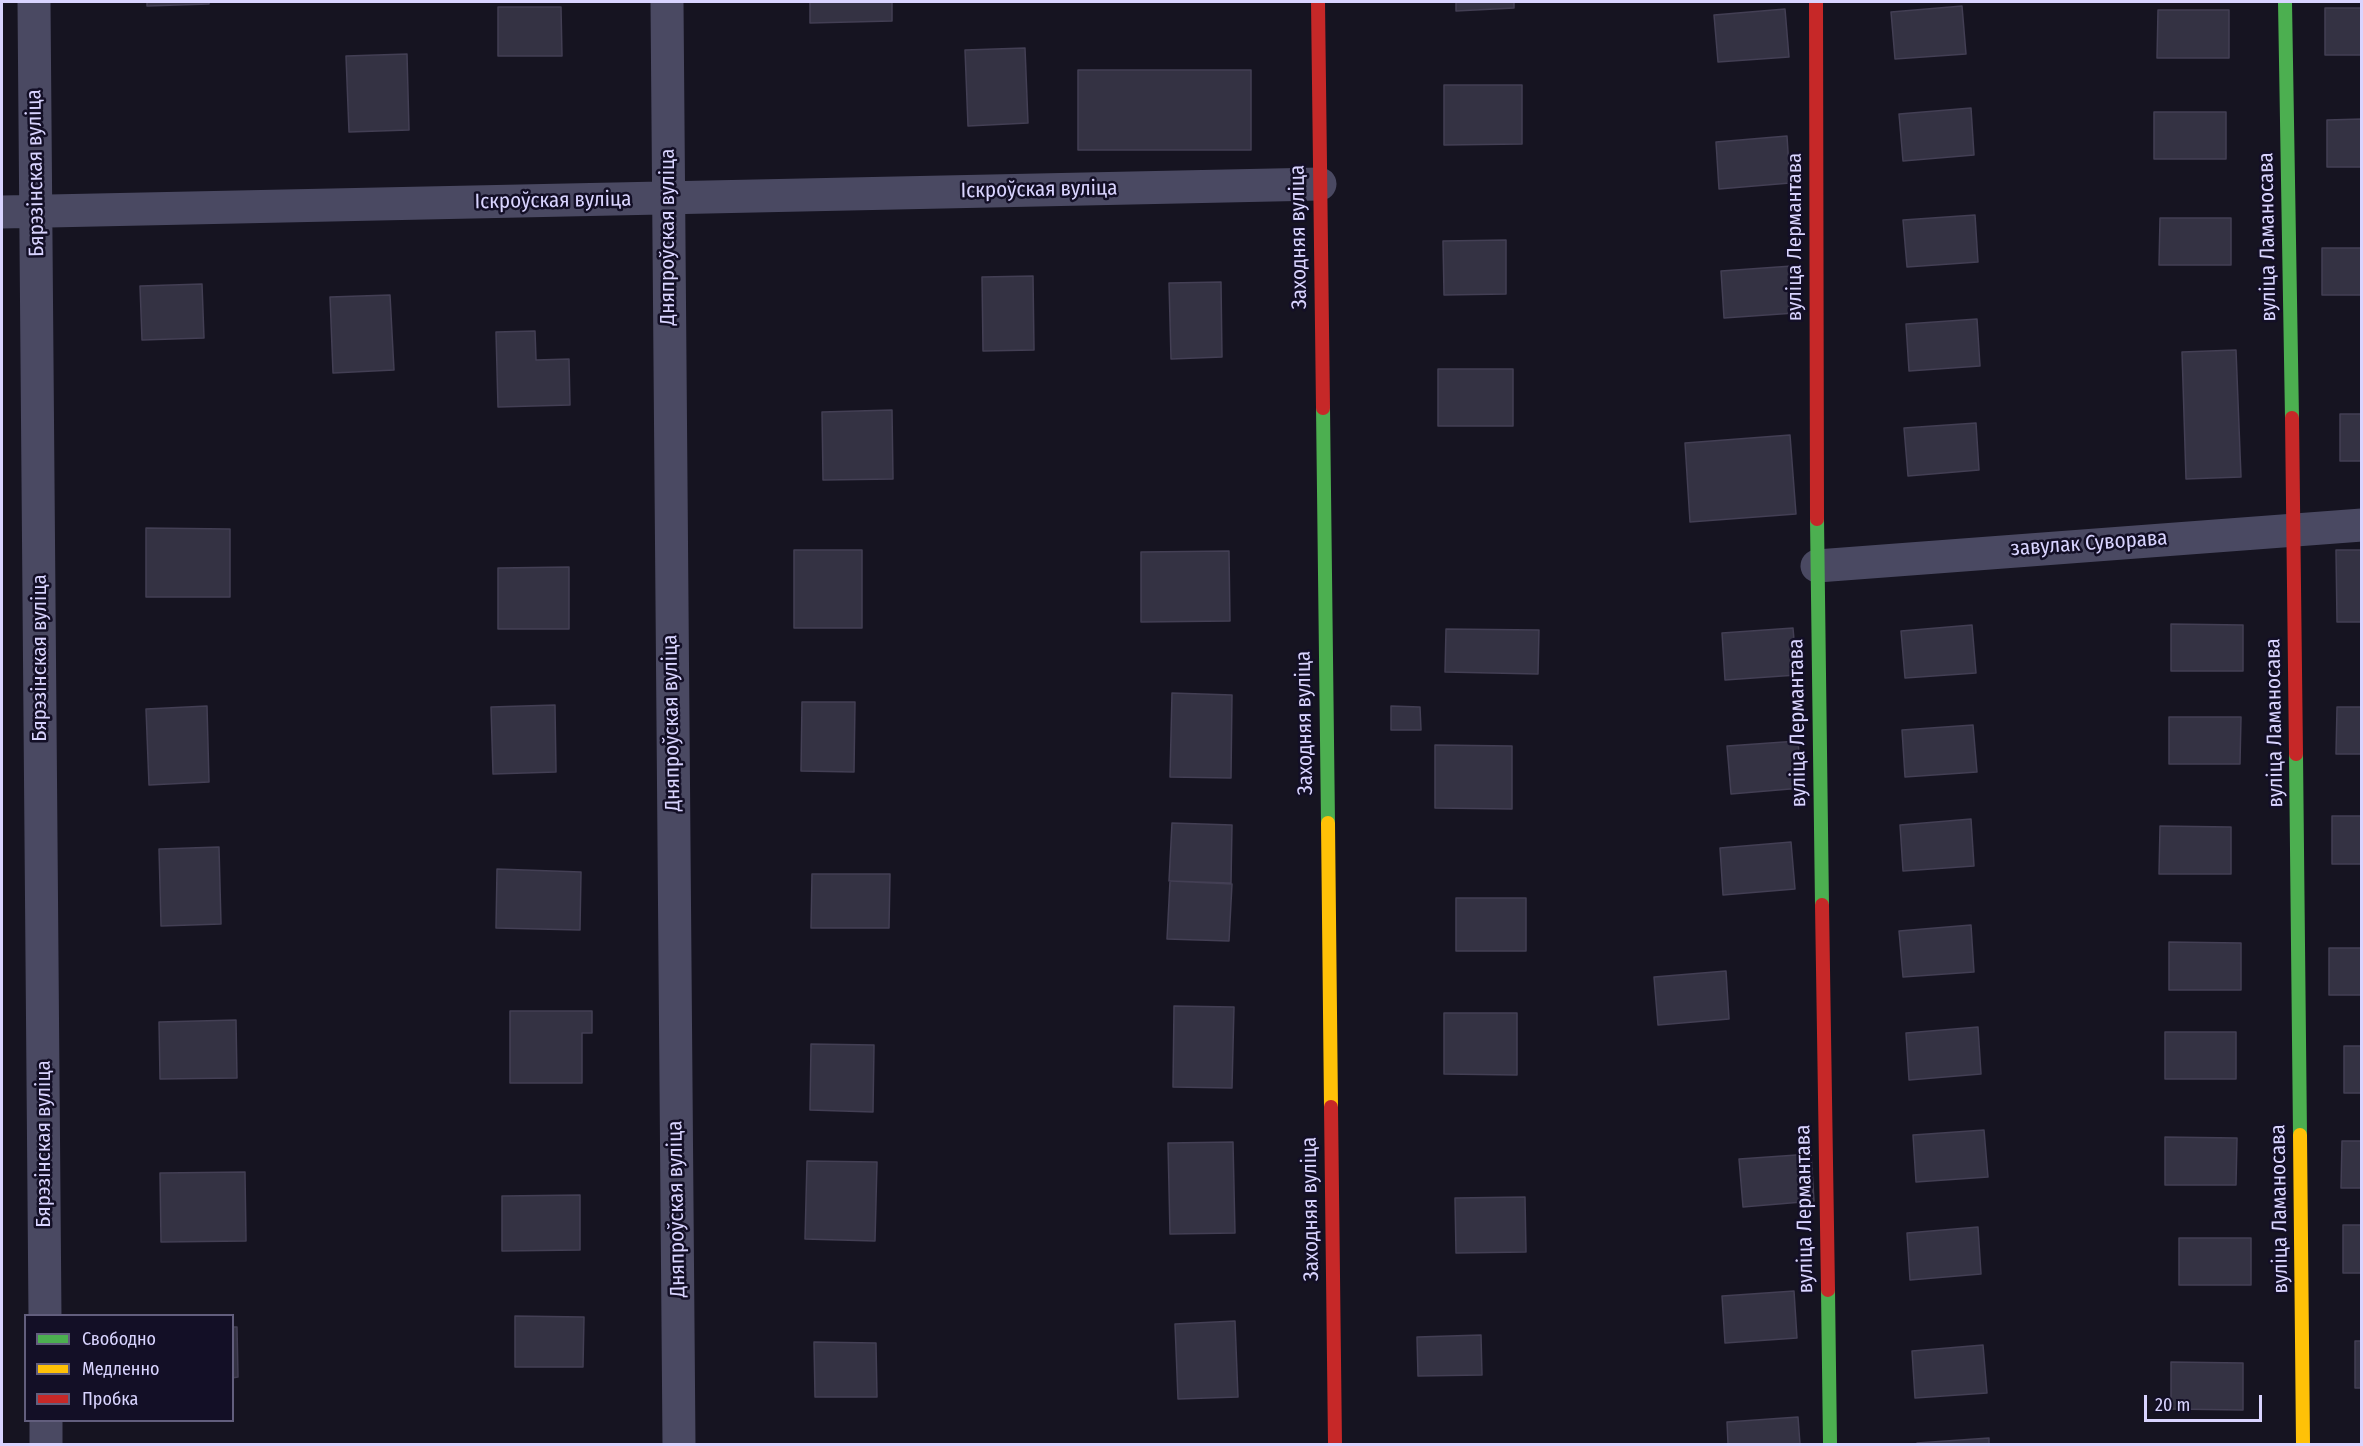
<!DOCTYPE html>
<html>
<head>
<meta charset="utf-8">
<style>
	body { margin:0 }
	#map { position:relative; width:2363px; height:1446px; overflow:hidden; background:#161421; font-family:"Fira Sans Condensed",sans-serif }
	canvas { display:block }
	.frame { position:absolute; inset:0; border:3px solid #d9d4ff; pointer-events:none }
	.legend { position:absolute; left:24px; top:1314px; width:210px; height:108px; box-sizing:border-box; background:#130f26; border:2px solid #625e7d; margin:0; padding:8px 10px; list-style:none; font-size:18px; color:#d9d4ff }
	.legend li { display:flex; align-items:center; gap:12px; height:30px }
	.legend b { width:30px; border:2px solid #625e7d }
	.scale { position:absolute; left:2144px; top:1395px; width:118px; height:27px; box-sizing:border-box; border:3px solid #d9d4ff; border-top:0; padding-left:8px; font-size:18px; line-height:21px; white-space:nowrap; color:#d9d4ff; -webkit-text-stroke:4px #130f26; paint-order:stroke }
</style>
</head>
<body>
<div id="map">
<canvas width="2363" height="1446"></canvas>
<div class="frame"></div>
<ul class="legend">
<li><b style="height:8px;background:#4caf50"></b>Свободно</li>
<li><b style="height:8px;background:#ffc107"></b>Медленно</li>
<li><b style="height:8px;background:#c62828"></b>Пробка</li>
</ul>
<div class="scale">20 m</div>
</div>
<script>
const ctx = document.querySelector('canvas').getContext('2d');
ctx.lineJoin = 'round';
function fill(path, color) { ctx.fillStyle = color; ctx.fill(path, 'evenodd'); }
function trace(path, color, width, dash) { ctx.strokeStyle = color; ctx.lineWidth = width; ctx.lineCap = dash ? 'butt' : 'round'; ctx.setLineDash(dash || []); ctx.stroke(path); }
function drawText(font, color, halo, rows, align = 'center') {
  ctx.font = font + ' "Fira Sans Condensed",sans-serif'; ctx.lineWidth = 5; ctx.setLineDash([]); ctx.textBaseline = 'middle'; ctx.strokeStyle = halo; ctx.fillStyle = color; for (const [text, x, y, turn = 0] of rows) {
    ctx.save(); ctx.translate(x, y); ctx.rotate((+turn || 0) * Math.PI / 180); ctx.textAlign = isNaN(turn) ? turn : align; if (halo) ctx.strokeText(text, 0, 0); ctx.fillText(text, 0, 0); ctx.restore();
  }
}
const building = new Path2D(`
	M147,2H209V4L147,6Z
	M810,2H892V21L810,23Z
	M1456,2H1514V8L1456,11Z
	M1962,6L1966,54L1895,59L1891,12Z
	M498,7H561L562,56H498Z
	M2325,8H2362V55H2325Z
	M1785,9L1789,57L1718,62L1714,15Z
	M2158,10H2229V58H2157Z
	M1025,48L1028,123L968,126L965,50Z
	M407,54L409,130L349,132L346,56Z
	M1078,70H1251V150H1078Z
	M1444,85H1522V144L1444,145Z
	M1971,108L1974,155L1903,161L1899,114Z
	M2154,112H2226V159H2154Z
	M2362,119V167H2327V120Z
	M1787,136L1790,183L1719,189L1716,142Z
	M1975,215L1978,262L1907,267L1903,220Z
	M2160,218H2231V265H2159Z
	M1506,240V294L1444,295L1443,241Z
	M2322,248H2362V295H2322Z
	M1792,266L1795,313L1724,318L1721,271Z
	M1033,276L1034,350L983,351L982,277Z
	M1221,282L1222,357L1171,359L1169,283Z
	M202,284L204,338L142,340L140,286Z
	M390,295L394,370L333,373L330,297Z
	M1977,319L1980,366L1909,371L1906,324Z
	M535,331L536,360L569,359L570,405L498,407L496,332Z
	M2236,350L2241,477L2186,479L2182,352Z
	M1438,369H1513V426H1438Z
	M892,410L893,479L823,480L822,412Z
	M2340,414H2362V461H2340Z
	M1976,423L1979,470L1908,476L1904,428Z
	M1790,435L1796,514L1690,522L1685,443Z
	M146,528L230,529V597H146Z
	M794,550H862V628H794Z
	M2336,550H2362V622H2337Z
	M1229,551L1230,621L1141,622V552Z
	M569,567V629H498V568Z
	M2171,624L2243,625V671H2171Z
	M1972,625L1976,673L1905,678L1901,631Z
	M1793,628L1797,675L1725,680L1722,633Z
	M1446,629L1539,630L1538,674L1445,672Z
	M1172,693L1232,695L1231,778L1170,777Z
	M802,702H855L854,772L801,771Z
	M555,705L556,772L493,774L491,707Z
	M207,706L209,782L149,785L146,709Z
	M1391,706L1420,707L1421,730H1391Z
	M2337,707H2362V754H2336Z
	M2169,717H2241L2240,764H2169Z
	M1973,725L1977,772L1905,777L1902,730Z
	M1798,741L1802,788L1731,794L1727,746Z
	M1435,745L1512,746V809L1435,808Z
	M2332,816H2362V864H2332Z
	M1971,819L1974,866L1903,871L1900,825Z
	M1172,823L1232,825L1231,883L1169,881Z
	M2160,826L2231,827V874H2159Z
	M1791,842L1795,889L1723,895L1720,848Z
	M219,847L221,924L161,926L159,849Z
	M497,869L581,872L580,930L496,928Z
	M812,874H890L889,928H811Z
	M1170,881L1232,884L1229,941L1167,939Z
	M1456,898H1526V951H1456Z
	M1971,925L1974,972L1903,977L1899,931Z
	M2169,942L2241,943V990H2169Z
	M2329,948H2362V995H2329Z
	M1726,971L1729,1019L1658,1025L1654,977Z
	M1174,1006L1234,1007L1232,1088L1173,1087Z
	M510,1011H592V1033H582V1083H510Z
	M1444,1013H1517V1075L1444,1074Z
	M236,1020L237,1078L160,1079L159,1022Z
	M1978,1027L1981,1074L1909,1080L1906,1033Z
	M2165,1032H2236V1079H2165Z
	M811,1044L874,1045L873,1112L810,1110Z
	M2344,1046H2362V1093H2344Z
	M1984,1130L1988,1177L1916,1182L1913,1135Z
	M2165,1137L2237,1138L2236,1185H2165Z
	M2342,1141H2362V1188H2341Z
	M1233,1142L1235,1233L1170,1234L1168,1143Z
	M1811,1154L1814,1201L1743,1207L1739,1159Z
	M807,1161L877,1162L875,1241L805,1239Z
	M245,1172L246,1241L161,1242L160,1173Z
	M580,1195V1250L502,1251V1196Z
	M1525,1197L1526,1252L1456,1253L1455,1198Z
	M2343,1225H2362V1273H2343Z
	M1978,1227L1981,1274L1910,1280L1907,1233Z
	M2179,1238H2251V1285H2179Z
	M1794,1291L1797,1338L1725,1343L1722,1296Z
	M515,1316L584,1317L583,1367H515Z
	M1235,1321L1238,1397L1178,1399L1175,1324Z
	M232,1327H237L238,1377L232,1378Z
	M1481,1335L1482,1375L1418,1376L1417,1337Z
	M2355,1341H2362V1388H2355Z
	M814,1342L876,1343L877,1397H815Z
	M1983,1345L1987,1393L1915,1398L1912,1351Z
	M2171,1362L2243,1363V1410L2171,1409Z
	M1798,1417L1800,1444H1728L1727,1422Z
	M1989,1438V1444H1917V1443Z`);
fill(building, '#343243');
trace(building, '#433f54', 1.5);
trace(new Path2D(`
	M34,2L45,1316
	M667,2L679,1444
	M2,212L1320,184
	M1817,566L2362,525
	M46,1420V1444`), '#4a4962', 33);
trace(new Path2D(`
	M2285,2L2292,418
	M1323,408L1328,823
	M1817,519L1822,905
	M2296,754L2300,1135
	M1828,1290L1830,1444`), '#4caf50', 14);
trace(new Path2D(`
	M1328,823L1331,1107
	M2300,1135L2303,1444`), '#ffc107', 14);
trace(new Path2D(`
	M1318,2L1323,408
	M1816,2L1817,519
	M2292,418L2296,754
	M1822,905L1828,1290
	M1331,1107L1335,1444`), '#c62828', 14);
drawText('21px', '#d9d4ff', '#130f26', [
	["Бярэзінская вуліца",36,173,-91],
	["Іскроўская вуліца",1039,190,-1],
	["Іскроўская вуліца",553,201,-1],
	["Дняпроўская вуліца",668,237,-90],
	["Заходняя вуліца",1299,237,-91],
	["вуліца Лермантава",1795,237,-90],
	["вуліца Ламаносава",2268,237,-91],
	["завулак Суворава",2089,544,-4],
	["Бярэзінская вуліца",40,658,-90],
	["Дняпроўская вуліца",672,723,-91],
	["Заходняя вуліца",1305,723,-91],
	["вуліца Лермантава",1798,723,-91],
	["вуліца Ламаносава",2275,723,-91],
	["Бярэзінская вуліца",44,1144,-90],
	["Дняпроўская вуліца",677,1209,-91],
	["Заходняя вуліца",1311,1209,-91],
	["вуліца Лермантава",1805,1209,-91],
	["вуліца Ламаносава",2280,1209,-91]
]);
</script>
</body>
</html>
